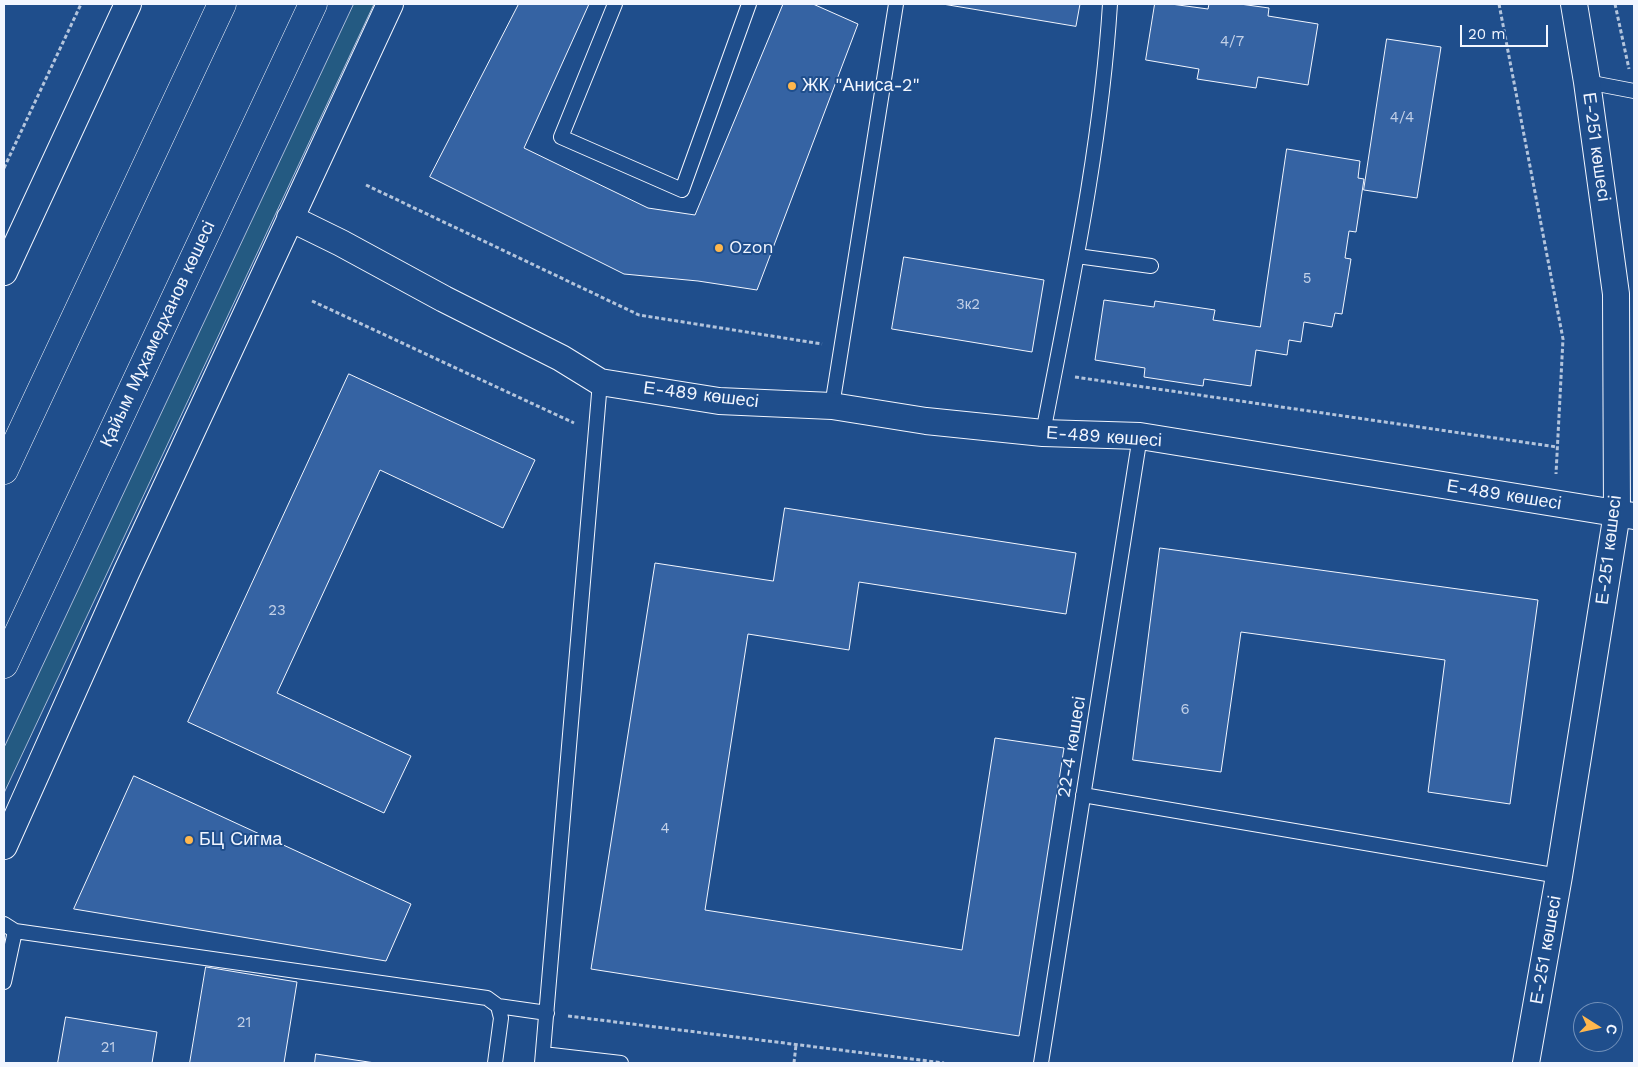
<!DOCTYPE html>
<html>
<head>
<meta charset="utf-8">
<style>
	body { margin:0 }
	#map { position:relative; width:1638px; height:1067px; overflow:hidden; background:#1f4e8c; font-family:"Work Sans",sans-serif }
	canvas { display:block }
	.frame { position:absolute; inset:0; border:5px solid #f2f6ff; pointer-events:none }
	.north { position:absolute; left:1573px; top:1002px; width:50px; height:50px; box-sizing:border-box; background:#1f4e8c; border:1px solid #7391ba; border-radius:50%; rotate:100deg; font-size:14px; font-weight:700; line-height:20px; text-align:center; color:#f2f6ff }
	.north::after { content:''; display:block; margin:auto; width:18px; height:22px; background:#ffb74d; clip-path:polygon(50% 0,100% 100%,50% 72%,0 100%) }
	.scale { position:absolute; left:1460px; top:25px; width:88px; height:22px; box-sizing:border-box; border:2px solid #f2f6ff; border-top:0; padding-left:6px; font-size:15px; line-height:18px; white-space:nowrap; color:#f2f6ff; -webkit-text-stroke:4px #1f4e8c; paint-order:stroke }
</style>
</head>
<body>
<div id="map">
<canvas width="1638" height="1067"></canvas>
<div class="frame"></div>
<div class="north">С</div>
<div class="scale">20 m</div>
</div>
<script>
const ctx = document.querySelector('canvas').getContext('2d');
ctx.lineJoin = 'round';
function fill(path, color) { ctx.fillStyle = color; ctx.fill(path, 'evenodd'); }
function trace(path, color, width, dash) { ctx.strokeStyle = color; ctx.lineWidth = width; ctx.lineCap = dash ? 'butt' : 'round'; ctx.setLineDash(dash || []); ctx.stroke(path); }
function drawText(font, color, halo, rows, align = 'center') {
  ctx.font = font + ' "Work Sans",sans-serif'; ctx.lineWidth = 4; ctx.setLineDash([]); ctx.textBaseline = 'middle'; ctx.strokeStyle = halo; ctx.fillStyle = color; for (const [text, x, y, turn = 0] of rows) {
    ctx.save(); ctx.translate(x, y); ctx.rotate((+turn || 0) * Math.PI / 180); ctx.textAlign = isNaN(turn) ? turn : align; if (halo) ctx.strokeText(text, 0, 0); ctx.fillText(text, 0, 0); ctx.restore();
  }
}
const green = new Path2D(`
	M354,4H374L4,793V748Z`);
fill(green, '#245a82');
trace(green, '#a8bbd7', 1);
const building = new Path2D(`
	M519,4H589L524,148L648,208L695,215L783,4H813L858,24L757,290L698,281L624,274L430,177Z
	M943,4H1080L1076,26Z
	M1155,4H1171L1208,9L1209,4H1240L1269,8L1268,16L1318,24L1308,85L1258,77L1256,88L1197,79L1199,69L1146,60Z
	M1387,39L1441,47L1417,198L1364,190Z
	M1287,149L1360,161L1358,178L1364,179L1356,232L1349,231L1345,258L1351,259L1342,314L1335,313L1332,327L1304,322L1301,342L1289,340L1287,355L1256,350L1251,386L1204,379L1203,386L1144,377L1145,368L1095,360L1104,300L1154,307L1155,301L1215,310L1213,320L1260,327Z
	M904,257L1044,280L1032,352L892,329Z
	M349,374L535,460L503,528L380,470L277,693L411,756L384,813L188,722Z
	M785,508L1076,553L1066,614L859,582L849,650L748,634L705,910L962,950L995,738L1064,748L1019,1036L591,969L655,563L773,581Z
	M1160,548L1538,600L1510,804L1428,792L1445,660L1241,632L1221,772L1133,760Z
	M134,776L411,904L386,961L74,909Z
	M206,967L297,982L284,1063H190Z
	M66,1017L157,1032L152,1063H58Z
	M316,1054L375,1063H315Z`);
fill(building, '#3563a3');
trace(building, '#f2f6ff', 1);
const lane = new Path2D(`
	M615,4L561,137L682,190L749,4
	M1587,82L1634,91
	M1077,256L1151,266
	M832,406L896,4
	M1043,433C1070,291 1101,148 1110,4
	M1083,795L1559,876
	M4,924L15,931L487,998L498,1006L501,1018L495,1063
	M4,982L15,931
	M498,1006L547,1013
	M543,1054L621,1063
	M542,1063L600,382
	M1041,1063L1140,436`);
const street = new Path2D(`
	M290,218L341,243L444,299L561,358L600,382L719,401L832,406L926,421L1043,433L1140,436L1634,516
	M4,272L128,4
	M4,846L126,573L390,4
	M1526,1063L1559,876L1617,513L1616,294L1587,82L1574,4`);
const secondary = new Path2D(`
	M4,470L222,4
	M4,664L313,4`);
trace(lane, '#f2f6ff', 16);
trace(street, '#f2f6ff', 28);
trace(secondary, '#f2f6ff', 29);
trace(new Path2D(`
	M1499,4L1563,339L1556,474
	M1615,4L1629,69
	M4,168L81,4
	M366,185L639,315L822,344
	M312,301L574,423
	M1075,377L1557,447
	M568,1016L944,1063
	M794,1063L796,1045`), '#b3c4dc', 3, [4, 2.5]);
trace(lane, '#1f4e8c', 14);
trace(street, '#1f4e8c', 26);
trace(secondary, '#1f4e8c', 28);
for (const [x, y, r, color] of [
	[792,86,5,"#ffb74d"],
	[719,248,5,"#ffb74d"],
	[189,840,5,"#ffb74d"]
]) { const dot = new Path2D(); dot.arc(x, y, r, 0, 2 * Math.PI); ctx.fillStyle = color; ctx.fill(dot); trace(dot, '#1f4e8c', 2); }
drawText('15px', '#c3d1e8', null, [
	["4/7",1232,42],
	["4/4",1402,118],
	["5",1307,279],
	["3к2",968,305],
	["23",277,611],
	["6",1185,710],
	["4",665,829],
	["21",244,1023],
	["21",108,1048]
]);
drawText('18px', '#f2f6ff', '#1f4e8c', [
	["ЖК \"Аниса-2\"",802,86],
	["Ozon",729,248],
	["БЦ Сигма",199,840]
], 'left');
drawText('18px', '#f2f6ff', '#1f4e8c', [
	["Е-251 көшесі",1596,147,82],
	["Қайым Мұхамедханов көшесі",158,334,-65],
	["Е-489 көшесі",701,395,7],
	["Е-489 көшесі",1104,437,4],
	["Е-489 көшесі",1504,495,9],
	["Е-251 көшесі",1609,550,-83],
	["22-4 көшесі",1072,747,-81],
	["Е-251 көшесі",1546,950,-80]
]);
</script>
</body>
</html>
